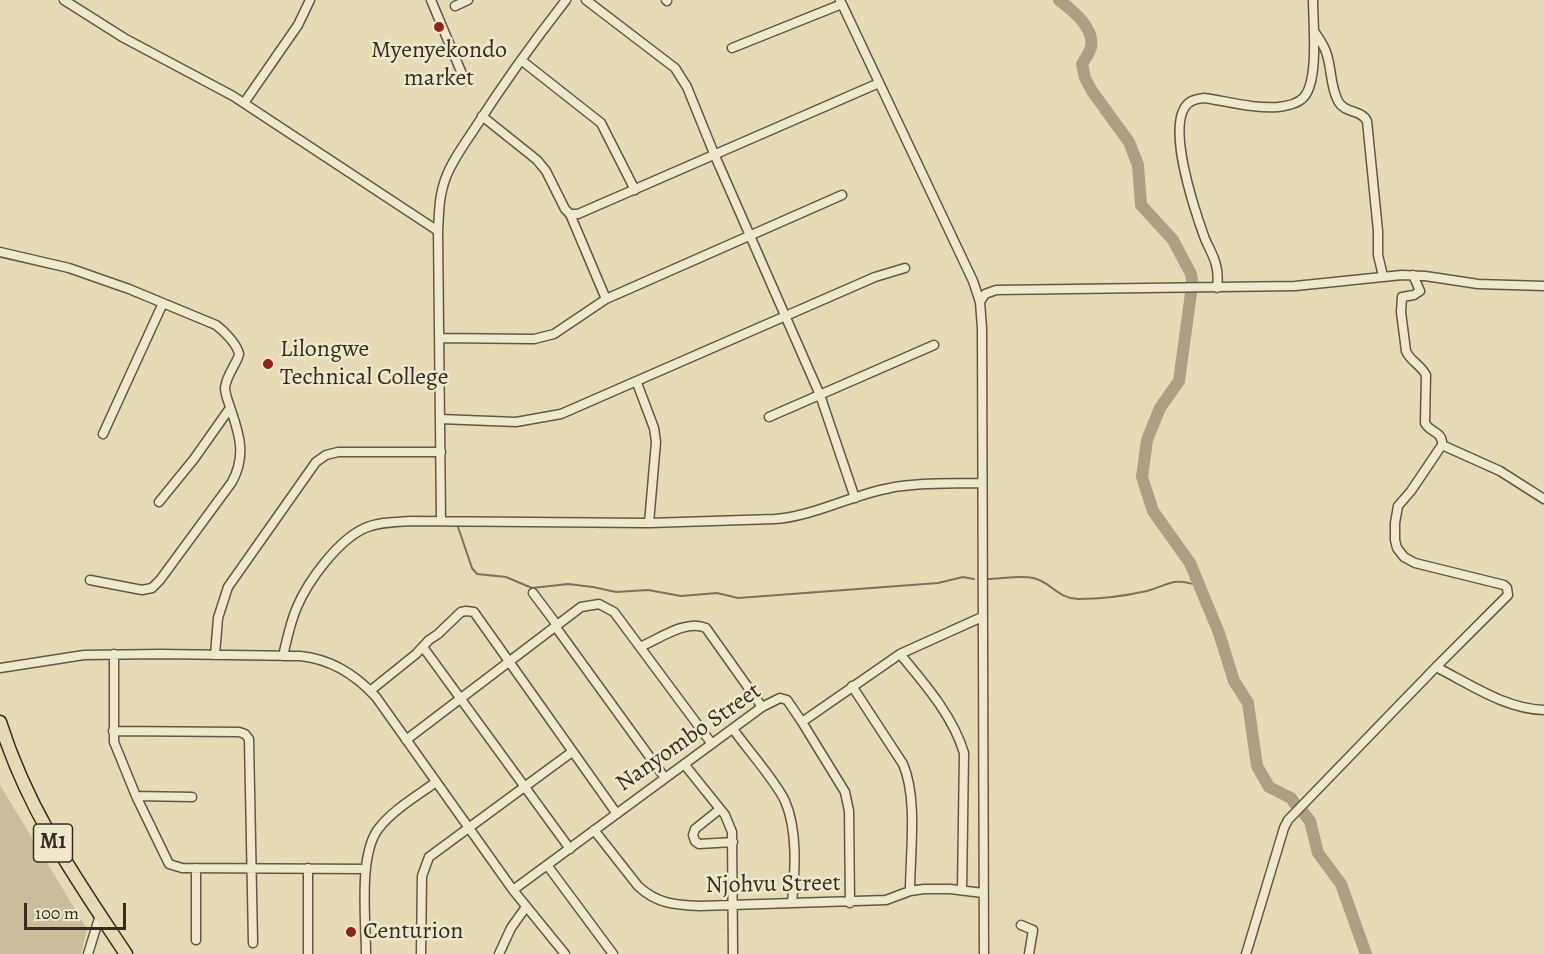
<!DOCTYPE html>
<html>
<head>
<meta charset="utf-8">
<style>
	body { margin:0 }
	#map { position:relative; width:1544px; height:954px; overflow:hidden; background:#e6dbb4; font-family:Alegreya,serif }
	canvas { display:block }
	.scale { position:absolute; left:24px; top:903px; width:102px; height:27px; box-sizing:border-box; border:3px solid #3b2a20; border-top:0; padding-left:8px; font-size:18px; line-height:21px; white-space:nowrap; color:#3b2a20; -webkit-text-stroke:4px #efe8ce; paint-order:stroke }
</style>
</head>
<body>
<div id="map">
<canvas width="1544" height="954"></canvas>
<div class="scale">100 m</div>
</div>
<script>
const ctx = document.querySelector('canvas').getContext('2d');
ctx.lineJoin = 'round';
function fill(path, color) { ctx.fillStyle = color; ctx.fill(path, 'evenodd'); }
function trace(path, color, width, dash) { ctx.strokeStyle = color; ctx.lineWidth = width; ctx.lineCap = dash ? 'butt' : 'round'; ctx.setLineDash(dash || []); ctx.stroke(path); }
function drawText(font, color, halo, rows, align = 'center') {
  ctx.font = font + ' Alegreya,serif'; ctx.lineWidth = 5; ctx.setLineDash([]); ctx.textBaseline = 'middle'; ctx.strokeStyle = halo; ctx.fillStyle = color; for (const [text, x, y, turn = 0] of rows) {
    ctx.save(); ctx.translate(x, y); ctx.rotate((+turn || 0) * Math.PI / 180); ctx.textAlign = isNaN(turn) ? turn : align; if (halo) ctx.strokeText(text, 0, 0); ctx.fillText(text, 0, 0); ctx.restore();
  }
}
fill(new Path2D(`
	M0,785L87,929L81,954H0Z`), '#c9bd9b');
trace(new Path2D(`
	M458,527L472,568L477,574L506,577L532,588L568,584L593,587L616,592L648,590L681,596L717,593L738,598L938,583L963,577L974,579
	M986,579C1001,579 1019,575 1033,578C1052,582 1056,598 1078,599C1100,599 1125,596 1147,591C1172,584 1171,577 1200,586`), '#7f705b', 2);
trace(new Path2D(`
	M1059,0C1072,10 1095,28 1091,47C1090,52 1085,59 1082,64L1085,78L1092,91L1129,142L1138,165L1141,205L1173,240L1191,274L1192,280
	M1191,293L1179,381L1160,408L1147,440L1142,477L1153,511L1190,563L1219,633L1234,681L1248,703L1257,766L1269,787L1291,798L1295,804
	M1302,811L1310,821L1318,853L1341,884L1366,954`), '#ac9f82', 12);
const minor = new Path2D(`
	M64,0L124,38L233,96L438,231
	M431,0L465,81
	M586,0L675,68L687,87L715,156L820,395L855,498
	M666,0L667,1
	M840,0L973,281L980,302L982,328L984,954
	M455,6L468,0
	M1314,31C1319,39 1325,46 1327,55C1332,71 1330,85 1338,101C1345,114 1361,109 1367,121L1378,231V255L1383,276
	M732,48L842,4
	M521,60L601,123L635,190
	M244,103L298,25L310,0
	M482,116L537,160L546,171L565,209L570,214H578L879,83
	M570,214L606,299
	M0,252L69,268L129,289L216,325C224,331 237,344 239,354C239,360 226,375 225,388C225,395 229,403 231,410C240,436 246,456 232,482L160,580L152,588L142,590L90,580
	M1217,288C1218,280 1218,272 1216,265C1214,256 1209,248 1205,239C1196,214 1163,120 1190,102C1194,99 1199,99 1204,98C1227,101 1254,109 1278,107C1287,106 1298,104 1304,97C1319,80 1313,22 1313,0
	M980,302L985,294L996,290L1295,286L1402,275L1425,276L1478,284L1544,286
	M439,338L534,339L554,334L606,299L842,195
	M637,383L654,428L656,442L649,523
	M769,417L934,345
	M440,419L516,422L561,414L875,277L905,268
	M103,434L163,303
	M1442,445L1500,471L1544,499
	M159,502L194,459L230,408
	M441,521L438,231C439,214 439,196 445,180C451,162 464,145 475,128C503,84 534,41 566,0
	M533,593L557,625
	M555,626L665,778
	M423,647L570,849
	M640,647C659,639 686,619 706,628L762,707
	M114,654V742L136,796L169,864L182,868L366,869
	M900,654C924,683 953,716 964,753L962,890
	M215,655L218,618L228,587L316,462L326,455L338,452H441
	M283,656C287,639 290,623 297,607C308,581 338,540 365,528C379,522 395,522 410,521L649,523L775,519C815,516 851,495 890,488C920,482 952,484 982,483
	M1436,667C1470,684 1505,709 1544,710
	M0,668L84,655L161,654L300,656C331,659 355,674 376,697L513,890L565,954
	M852,686L903,764C918,799 910,853 910,891
	M370,691L416,654L429,640L438,634L461,612L466,611L474,612L617,814
	M802,722L900,654L982,617
	M733,729C747,749 775,780 785,801C798,831 795,871 792,903
	M113,731L239,732L245,734L249,739L253,943
	M406,740L581,607L599,604L614,612L712,744
	M684,764L725,815L732,832L733,954
	M136,796L192,797
	M720,809L695,829L693,835L695,841L699,844L733,842
	M594,830L638,886C657,904 676,905 700,906L886,900L910,891L924,889H950L983,893
	M547,865L613,954
	M308,868V954
	M513,890L762,707L780,698L787,700L802,722L845,792L849,811L850,903
	M1021,925L1033,930L1029,954
	M196,940V868
	M88,954L100,915
	M366,954C366,920 358,854 379,828C394,809 417,796 436,782
	M421,954L422,876L429,857L572,752
	M499,954L511,928L526,907
	M1246,954L1284,828L1288,820L1436,667L1508,595L1507,588L1504,585L1415,563L1404,557L1397,548L1395,540V523L1398,506L1411,491L1442,445C1443,431 1430,433 1425,423L1426,375C1421,365 1410,361 1406,351L1401,312L1402,297L1414,295L1420,291L1413,275`);
const highway = new Path2D(`
	M0,722C28,811 75,877 126,954`);
trace(minor, '#665645', 11);
trace(highway, '#3b2a20', 15);
trace(minor, '#efe8ce', 8);
trace(highway, '#e6dbb4', 12);
for (const [x, y, r, color] of [
	[439,27,6,"#8f2418"],
	[268,364,6,"#8f2418"],
	[351,932,6,"#8f2418"]
]) { const dot = new Path2D(); dot.arc(x, y, r, 0, 2 * Math.PI); ctx.fillStyle = color; ctx.fill(dot); trace(dot, '#efe8ce', 2); }
for (const [x, y, w] of [
	[53,843,39]
]) { const box = new Path2D(); box.roundRect(x - w / 2, y - 19, w, 38, 4.5); ctx.fillStyle = '#efe8ce'; ctx.fill(box); trace(box, '#3b2a20', 1.5); }
drawText('bold 22px', '#3b2a20', null, [
	["M1",53,843]
]);
drawText('24px', '#3b2a20', '#efe8ce', [
	["Myenyekondo",439,51,"center"],
	["market",439,79,"center"],
	["Lilongwe",280,350],
	["Technical College",280,378],
	["Centurion",363,932]
], 'left');
drawText('24px', '#3b2a20', '#efe8ce', [
	["Nanyombo Street",689,738,-35],
	["Njohvu Street",773,885,-1]
]);
</script>
</body>
</html>
